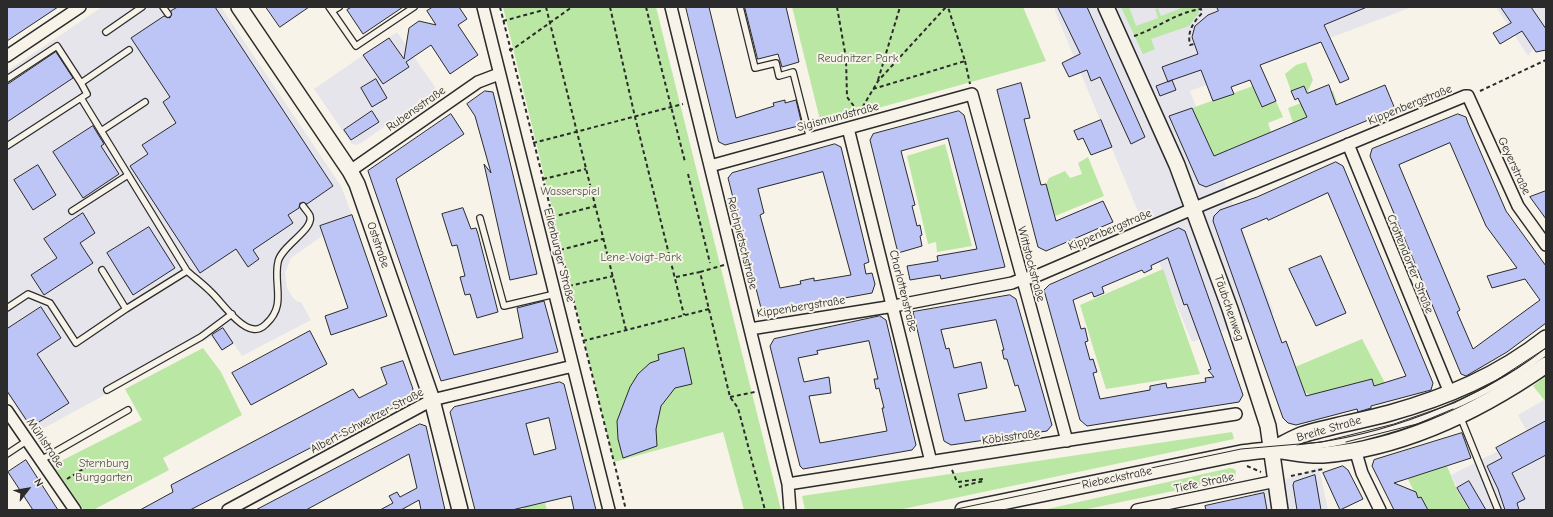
<!DOCTYPE html>
<html>
<head>
<meta charset="utf-8">
<style>
	body { margin:0 }
	#map { position:relative; width:1553px; height:517px; overflow:hidden; background:#f7f3e8; font-family:"Comic Neue",sans-serif }
	canvas { display:block }
	.frame { position:absolute; inset:0; border:8px solid #2b2b2b; pointer-events:none }
	.north { position:absolute; left:8px; top:469px; width:40px; height:40px; -webkit-text-stroke:3px #f7f3e8; paint-order:stroke; rotate:59deg; font-size:11px; font-weight:700; line-height:16px; text-align:center; color:#2b2b2b }
	.north::after { content:''; display:block; margin:auto; width:14px; height:18px; background:#2b2b2b; clip-path:polygon(50% 0,100% 100%,50% 72%,0 100%) }
</style>
</head>
<body>
<div id="map">
<canvas width="1553" height="517"></canvas>
<div class="frame"></div>
<div class="north">N</div>
</div>
<script>
const ctx = document.querySelector('canvas').getContext('2d');
ctx.lineJoin = 'round';
function fill(path, color) { ctx.fillStyle = color; ctx.fill(path, 'evenodd'); }
function trace(path, color, width, dash) { ctx.strokeStyle = color; ctx.lineWidth = width; ctx.lineCap = dash ? 'butt' : 'round'; ctx.setLineDash(dash || []); ctx.stroke(path); }
function drawText(font, color, halo, rows, align = 'center') {
  ctx.font = font + ' "Comic Neue",sans-serif'; ctx.lineWidth = 4; ctx.setLineDash([]); ctx.textBaseline = 'middle'; ctx.strokeStyle = halo; ctx.fillStyle = color; for (const [text, x, y, turn = 0] of rows) {
    ctx.save(); ctx.translate(x, y); ctx.rotate((+turn || 0) * Math.PI / 180); ctx.textAlign = isNaN(turn) ? turn : align; if (halo) ctx.strokeText(text, 0, 0); ctx.fillText(text, 0, 0); ctx.restore();
  }
}
fill(new Path2D(`
	M102,7H221L341,186L352,215L320,226L322,236L291,258L285,273L287,288L293,298L298,302H301L311,320L242,356L234,344L222,351L211,337L33,434L7,393V71Z
	M1055,7H1412L1190,91L1274,313L1192,342L1055,11Z
	M1496,7H1546V33L1528,56Z
	M397,32L437,90L361,143L355,145L351,143L314,89Z
	M1544,400L1546,402V510H1469L1451,475L1498,451L1517,502L1525,498L1513,474L1541,457L1518,415Z
	M1319,467L1328,510H1246L1255,491Z`), '#e6e5ec');
fill(new Path2D(`
	M503,7H656L781,510H744L723,432L614,462Z
	M792,7H1023L1046,61L821,124Z
	M1121,7H1129L1136,26L1158,18L1155,9L1158,8L1161,16L1184,7H1198L1199,13L1189,26L1151,39L1155,49L1143,54Z
	M1306,62L1313,80L1307,93L1304,86L1291,91L1285,74L1296,65Z
	M1253,86L1261,107L1276,101L1283,117L1268,123L1271,132L1227,150L1236,174L1224,180L1216,159L1210,160L1213,153L1208,142H1206L1192,108Z
	M1333,91L1338,105L1293,123L1288,108Z
	M945,144L972,246L937,252L936,242L928,244L907,156Z
	M1088,157L1104,196L1055,216L1046,184L1049,178L1065,171L1070,178L1082,174L1078,163Z
	M1163,269L1200,374L1106,389L1080,305Z
	M1362,339L1385,383L1374,386L1372,379L1310,395L1304,392L1295,367Z
	M203,348L221,372L242,415L163,458L169,470L93,510H84L53,465L142,420L125,389Z
	M1546,376V402L1533,386Z
	M1232,432L1234,439L898,510H805L802,496Z
	M1447,466L1457,490L1469,510H1423L1408,479Z
	M1230,468L1234,469L1236,471L1235,478L1083,510H1043Z
	M545,503L547,510H524L523,507Z`), '#bbe7a5');
const building = new Path2D(`
	M7,7H58L7,41Z
	M178,7H215L333,186L307,204L300,203L299,208L288,215L293,223L253,250L259,259L248,267L236,249L200,273L130,166L148,154L142,145L176,123L163,102L170,97L131,38L164,16L170,18L171,11Z
	M266,7H309L280,27Z
	M352,7H403L363,34L347,10Z
	M433,7H459L467,19L458,25L478,55L450,74L431,45L406,62L409,67L383,84L363,55L389,38L404,59L409,28L419,21L436,25L427,11Z
	M686,7H709L736,118L774,106L773,103L785,100V103L796,100L802,125L725,145L719,142Z
	M745,7H786L799,62L782,67L778,54L758,59Z
	M1058,7H1087L1145,137L1131,144L1100,77L1091,81L1087,70L1069,77L1062,63L1080,54Z
	M1217,7H1367L1324,25L1349,79L1340,83L1321,42L1260,65L1276,101L1262,107L1250,80L1231,87L1234,94L1213,101L1201,70L1172,80L1176,90L1160,96L1156,86L1172,80L1168,82L1162,67L1198,54L1192,37L1195,26L1208,15L1218,11Z
	M1501,7H1531L1546,29V50L1536,52L1522,31L1500,44L1493,33L1511,23Z
	M56,52L73,78L7,122V85Z
	M376,79L387,98L372,107L361,88Z
	M1021,83L1030,118L1024,119L1041,185L1046,184L1056,221L1103,201L1113,222L1046,251L1038,247L997,90Z
	M1329,85L1336,105L1385,85L1395,109L1206,187L1199,184L1169,116L1192,108L1214,156L1307,117L1298,98L1295,100L1291,91L1304,86L1307,93Z
	M485,91L493,92L537,274L510,280L484,164L491,173L475,116L467,104Z
	M372,111L379,122L351,140L344,130Z
	M959,111L964,115L1005,267L941,279L940,275L910,280L907,266L938,261L937,256L977,249L948,138L901,151L915,205L912,206L917,226L920,225L922,235L920,236L922,246L898,253L870,140L873,134Z
	M451,114L464,134L396,179L454,355L523,338L517,308L544,301L558,352L441,381L368,171Z
	M1458,114L1466,117L1468,123L1506,211L1546,266V323L1507,352L1466,376L1461,374L1370,156L1372,149ZM1450,143L1486,226L1517,268L1487,276L1492,288L1525,279L1540,300L1473,349L1457,312L1460,310L1399,165Z
	M1101,120L1112,147L1091,155L1083,138L1078,140L1074,131Z
	M93,126L104,144L101,146L119,174L83,198L53,152Z
	M835,144L841,147L869,262L864,264L866,274L872,273L875,284L872,293L767,312L761,308L728,178L732,173ZM823,172L851,275L814,281V278L800,281L801,284L780,288L760,215L764,213L758,189Z
	M1336,162L1343,166L1433,383L1431,390L1371,406V408L1358,412L1357,409L1296,425L1288,423L1283,418L1213,221L1214,216L1220,210L1257,197ZM1328,193L1406,376L1374,386L1372,379L1306,396L1286,341L1282,343L1241,229L1267,218L1268,220Z
	M38,165L56,195L33,210L14,180Z
	M1546,191V219L1530,197Z
	M463,208L471,229L476,228L478,234L498,312L477,318L470,294L465,295L460,277L465,276L457,245L452,246L442,214Z
	M83,213L95,233L80,243L93,263L44,295L31,275L57,258L44,239Z
	M352,215L387,316L331,335L325,316L348,308L320,226Z
	M149,227L175,268L133,295L107,253Z
	M1179,228L1185,231L1243,395L1239,402L1087,426L1080,420L1044,290L1049,285ZM1168,258L1184,305L1187,304L1211,369L1208,370L1214,377L1205,378L1206,382L1167,388L1166,383L1150,386V390L1100,399L1093,373L1097,372L1093,359L1090,360L1085,342L1088,341L1085,328L1081,329L1073,300L1092,292L1094,297L1104,293L1102,287L1142,270L1144,273L1152,269L1151,266Z
	M1321,256L1346,313L1316,326L1289,269Z
	M1010,295L1016,299L1052,425L1047,431L951,445L944,441L913,312ZM996,320L1004,350H1002L1004,359H1007L1015,386L1018,385L1026,411L965,421L958,394L987,388L981,362L954,368L949,348L946,349L941,330Z
	M41,307L61,338L37,354L69,403L31,427L7,391V329Z
	M880,316L886,320L916,445L912,450L803,469L800,466L770,346L774,339ZM869,341L878,379H874L876,389L879,388L884,408H882L887,431L820,443L809,396L831,393L829,377L804,382L798,358L818,354L817,351Z
	M223,328L233,343L222,350L212,335Z
	M310,331L327,364L251,405L232,373Z
	M684,348L692,384L675,388L661,406L656,429L657,446L623,458L618,439L617,421L630,387L638,374L650,363L659,360L658,355Z
	M403,361L413,389L409,397L190,510H140L173,492L171,485L353,389L359,398L387,384L381,368Z
	M560,382L564,384L596,510H574L571,496L512,510H475L450,412L454,407ZM549,418L556,449L534,455L526,424Z
	M1546,421V455L1512,473L1525,499L1517,503L1519,510H1505L1498,489L1487,466L1502,458L1496,448Z
	M420,424L426,426L445,510H421L419,500L401,510H380L393,503L389,496L397,492L400,497L417,488L409,454L306,510H256Z
	M1462,433L1471,458L1394,483L1416,492L1418,498L1421,497L1428,510H1394L1372,466L1374,460Z
	M26,460L58,510H33L8,472Z
	M1343,466L1348,470L1363,499L1340,510L1323,473Z
	M1315,475L1321,510H1297L1293,485L1294,482Z
	M1469,481L1486,510H1470L1457,488Z
	M1264,493L1267,510H1206L1205,506Z`);
fill(building, '#bdc5f6');
trace(building, '#2b2b2b', 1);
const lane = new Path2D(`
	M163,7L168,14
	M329,7L356,46L414,7
	M740,7L755,68L776,63L779,76L793,72L810,139
	M332,11L339,7
	M106,32L142,7
	M7,79L57,46L81,83
	M81,98L187,271L126,309L102,270
	M101,131L145,102
	M7,146L87,94L81,83L129,50
	M72,211L128,175
	M480,218L504,306L555,294
	M187,271C195,278 203,284 210,291C221,301 238,327 253,329C258,330 263,327 266,324C287,305 273,285 278,262C281,246 314,230 310,216C309,213 305,209 303,206
	M7,308L28,294L50,303L76,343L126,309
	M107,390L201,337L232,314
	M1460,416L1498,510
	M1299,448C1382,440 1481,403 1546,352
	M7,454L28,440
	M41,460L128,410`);
const street = new Path2D(`
	M483,7L609,510
	M671,7L788,484L790,510
	M7,56L80,7
	M848,128L931,462
	M1348,144L1450,393
	M710,166L972,94L1067,441
	M350,171L478,82L499,74
	M750,329L894,306L1012,283L1022,279L1034,277L1204,204L1465,96H1468L1518,206L1546,245
	M7,411L75,510
	M1355,449L1362,473L1380,510
	M788,484L1236,414
	M228,510L432,400L573,366
	M1137,510L1276,481`);
const secondary = new Path2D(`
	M239,7L350,171L357,184L432,400L460,510
	M1106,7L1177,165L1230,309L1268,426L1280,510
	M1271,450C1281,445 1291,439 1301,435C1330,426 1361,421 1390,413C1447,397 1499,375 1546,338
	M963,510L1241,453C1251,452 1262,450 1271,450C1289,451 1305,456 1323,455C1403,448 1481,410 1546,365`);
trace(lane, '#2b2b2b', 8);
trace(street, '#2b2b2b', 14);
trace(secondary, '#2b2b2b', 18);
trace(new Path2D(`
	M500,7L626,510
	M546,7L626,330
	M610,7L635,117L684,315
	M646,7L685,162
	M837,7L846,58L847,97L859,113
	M503,21L540,11L539,7
	M1134,36C1156,29 1177,12 1201,9L1202,13C1193,23 1187,31 1190,45L1194,44
	M509,50L513,49L572,7
	M965,61L970,84
	M878,80L900,7
	M873,89L965,61L948,7
	M1480,91L1546,60
	M859,113L878,81L946,7
	M533,143L683,104
	M688,174L710,263
	M543,179L586,169
	M552,217L596,206
	M560,250L603,239
	M700,272L724,265
	M676,277L700,272L730,397L738,408L765,510
	M569,286L613,276
	M583,341L709,309
	M730,397L755,392
	M1247,466L1261,472
	M952,470L957,482L983,479V481L959,487
	M1291,476L1323,469
	M67,479L98,460`), '#2b2b2b', 2, [4, 3]);
trace(lane, '#f7f3e8', 5.5);
trace(street, '#f7f3e8', 11);
trace(secondary, '#f7f3e8', 15);
trace(new Path2D(`
	M1346,442L1417,424L1453,409
	M952,510L1241,449L1322,442L1394,424L1454,403L1486,387L1546,348`), '#2b2b2b', 1);
drawText('12px', '#4f5a4a', '#f7f3e8', [
	["Reudnitzer Park",858,59],
	["Wasserspiel",570,192],
	["Lene-Voigt-Park",641,258],
	["Sternburg",104,464],
	["Burggarten",104,478]
]);
drawText('12px', '#2b2b2b', '#f7f3e8', [
	["Kippenbergstraße",1410,105,-22],
	["Rubensstraße",416,109,-35],
	["Sigismundstraße",838,117,-15],
	["Geyerstraße",1514,166,65],
	["Kippenbergstraße",1110,230,-23],
	["Reichpietschstraße",742,243,76],
	["Oststraße",378,245,71],
	["Eilenburger Straße",559,255,76],
	["Wittstockstraße",1031,264,75],
	["Crottendorfer Straße",1410,264,68],
	["Charlottenstraße",903,291,76],
	["Kippenbergstraße",801,307,-9],
	["Täubchenweg",1229,308,71],
	["Albert-Schweitzer-Straße",367,421,-28],
	["Breite Straße",1329,429,-16],
	["Köbisstraße",1011,437,-8],
	["Mühlstraße",45,443,56],
	["Riebeckstraße",1117,478,-12],
	["Tiefe Straße",1204,483,-12]
]);
</script>
</body>
</html>
